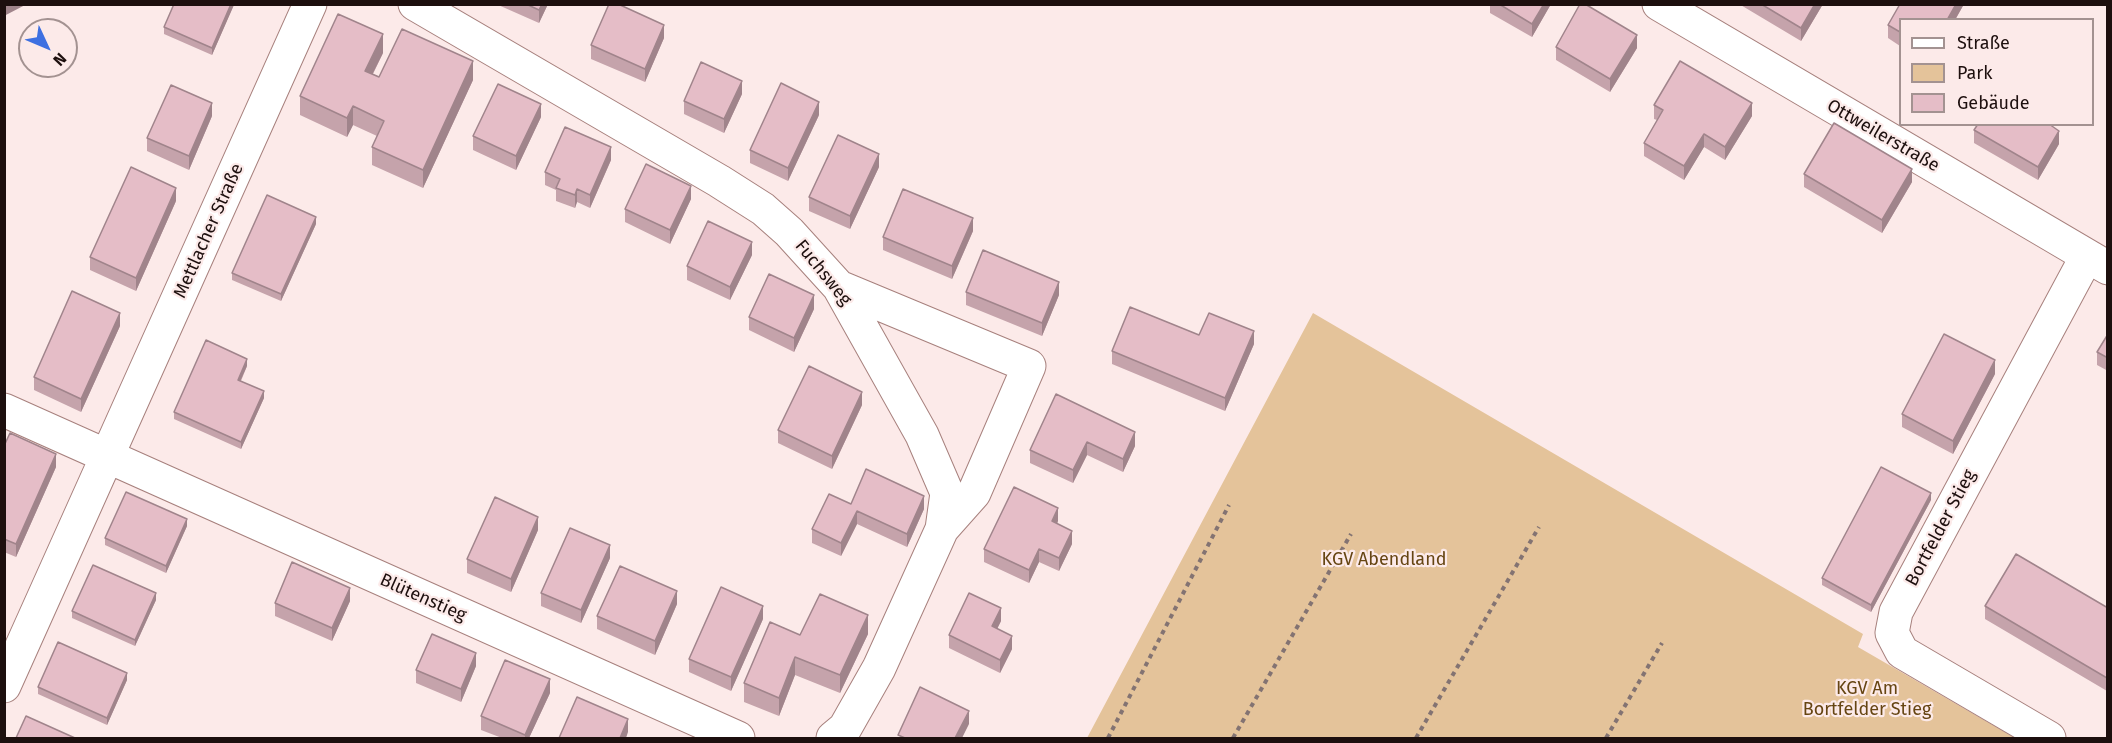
<!DOCTYPE html>
<html>
<head>
<meta charset="utf-8">
<style>
	body { margin:0 }
	#map { position:relative; width:2112px; height:743px; overflow:hidden; background:#fceae9; font-family:"Fira Sans",sans-serif }
	canvas { display:block }
	.frame { position:absolute; inset:0; border:6px solid #1d0f0e; pointer-events:none }
	.legend { position:absolute; left:1899px; top:18px; width:195px; height:108px; box-sizing:border-box; background:#fceae9; border:2px solid #a39291; margin:0; padding:8px 10px; list-style:none; font-size:18px; color:#1d0f0e }
	.legend li { display:flex; align-items:center; gap:12px; height:30px }
	.legend b { width:30px; border:2px solid #a39291 }
	.north { position:absolute; left:18px; top:18px; width:60px; height:60px; box-sizing:border-box; background:#fceae9; border:2px solid #a39291; border-radius:50%; rotate:134deg; font-size:16px; font-weight:700; line-height:24px; text-align:center; color:#1d0f0e }
	.north::after { content:''; display:block; margin:auto; width:21px; height:27px; background:#3e70e1; clip-path:polygon(50% 0,100% 100%,50% 72%,0 100%) }
</style>
</head>
<body>
<div id="map">
<canvas width="2112" height="743"></canvas>
<div class="frame"></div>
<ul class="legend">
<li><b style="height:8px;background:#fff"></b>Straße</li>
<li><b style="height:16px;background:#e4c39a"></b>Park</li>
<li><b style="height:16px;background:#e5bdc7"></b>Gebäude</li>
</ul>
<div class="north">N</div>
</div>
<script>
const ctx = document.querySelector('canvas').getContext('2d');
ctx.lineJoin = 'round';
function fill(path, color) { ctx.fillStyle = color; ctx.fill(path, 'evenodd'); }
function trace(path, color, width, dash) { ctx.strokeStyle = color; ctx.lineWidth = width; ctx.lineCap = dash ? 'butt' : 'round'; ctx.setLineDash(dash || []); ctx.stroke(path); }
function drawText(font, color, halo, rows, align = 'center') {
  ctx.font = font + ' "Fira Sans",sans-serif'; ctx.lineWidth = 4.5; ctx.setLineDash([]); ctx.textBaseline = 'middle'; ctx.strokeStyle = halo; ctx.fillStyle = color; for (const [text, x, y, turn = 0] of rows) {
    ctx.save(); ctx.translate(x, y); ctx.rotate((+turn || 0) * Math.PI / 180); ctx.textAlign = isNaN(turn) ? turn : align; if (halo) ctx.strokeText(text, 0, 0); ctx.fillText(text, 0, 0); ctx.restore();
  }
}
fill(new Path2D(`
	M1313,313L1863,634L1858,647L2015,738H1087Z`), '#e4c39a');
const minor = new Path2D(`
	M415,4L719,181L763,209L789,232L839,287L922,435L947,493L942,529L879,668L845,728L833,738
	M1659,4L2108,268
	M839,287L1029,366L974,493L942,529
	M4,410L738,738
	M4,686L310,4
	M2049,738L1902,652L1892,633L1896,612L2087,256`);
trace(minor, '#a7807d', 35);
trace(new Path2D(`
	M1108,738L1229,505
	M1233,738L1351,534
	M1416,738L1539,527
	M1606,738L1662,643`), '#837372', 4, [4.5, 4.5]);
trace(minor, '#fff', 33);
fill(new Path2D(`
	M234,4L212,55L164,34V27Z
	M496,4H548L539,23Z
	M1490,4H1551L1532,37L1490,13Z
	M1739,4H1823L1801,41Z
	M1900,4H1964L1955,20H1900V46L1888,38V25Z
	M664,38L645,82L591,59V45Z
	M1556,47L1637,48L1610,92L1556,60Z
	M383,53L373,74L379,77L473,80L423,188L372,165V147L377,136L353,125L347,137L300,115V96Z
	M742,94L724,133L684,114V101Z
	M1654,105L1752,116L1725,160L1704,147L1684,180L1644,156V143L1657,120L1654,119Z
	M819,115L788,181L750,163V150Z
	M212,116L189,170L147,151V138Z
	M541,117L516,170L473,150V136Z
	M1974,130L2059,144L2038,180L1974,143Z
	M611,160L590,208L577,202L575,208L556,201V190L545,185V172Z
	M879,167L850,229L809,211V197Z
	M1804,174L1912,182L1882,233L1804,187Z
	M691,199L670,244L625,222V209Z
	M176,201L136,291L90,270V257Z
	M316,224L281,301L232,280V273Z
	M973,231L952,279L883,250V237Z
	M752,255L730,300L687,280V266Z
	M966,292L1059,295L1042,336L966,305Z
	M814,309L794,352L749,330V317Z
	M120,326L81,412L34,390V377Z
	M2108,334V371L2097,365V352Z
	M1254,344L1225,411L1112,364V351Z
	M247,366L241,381L264,398L241,449L174,419V412Z
	M1995,374L1953,454L1902,427V414Z
	M1056,394L1135,446L1123,472L1087,455L1073,483L1030,463V450Z
	M862,405L832,469L778,443V430Z
	M4,446L56,467L16,557L4,552Z
	M1931,500L1871,612L1822,585V578Z
	M851,504L924,509L907,547L857,524L841,556L812,543V529Z
	M1058,521L1057,524L1072,544L1059,571L1039,562L1029,583L984,562V549Z
	M187,526L166,573L105,545V538Z
	M538,530L511,592L467,573V559Z
	M610,558L581,623L541,606V593Z
	M156,600L135,646L72,618V611Z
	M350,601L332,641L275,616V603Z
	M677,604L655,655L597,629V616Z
	M1985,606L2108,608L2107,691L1985,619Z
	M763,619L731,691L689,672V659Z
	M1001,621L997,629L1012,649L1000,673L949,648V635Z
	M868,634L840,693L795,675L779,716L744,702V683L800,635Z
	M476,666L461,702L416,683V670Z
	M127,680L107,725L38,694V687Z
	M550,693L529,738H502L481,730V716Z`), '#c5a3ab');
fill(new Path2D(`
	M4,4H27L4,16Z
	M231,4L234,5L212,55V48Z
	M542,4H548L539,23V10Z
	M1544,4H1551L1532,37V24Z
	M1815,4H1823L1801,41V28Z
	M1956,4H1964L1955,20H1947Z
	M664,25V38L645,82V69Z
	M383,34V53L365,89V71Z
	M1637,35V48L1610,92V79Z
	M473,61V80L423,188V170Z
	M742,81V94L724,133V119Z
	M819,102V115L788,181V168Z
	M212,103V116L189,170V156Z
	M1752,103V116L1725,160V147Z
	M541,104V117L516,170V156Z
	M353,106V125L347,137V118Z
	M2059,131V144L2038,180V167Z
	M1704,134V147L1684,180V166Z
	M611,147V160L590,208V195Z
	M879,154V167L850,229V216Z
	M1912,169V182L1882,233V220Z
	M691,186V199L670,244V230Z
	M176,188V201L136,291V278Z
	M577,189V202L575,208V195Z
	M316,217V224L281,301V294Z
	M973,218V231L952,279V266Z
	M752,242V255L730,300V287Z
	M1059,282V295L1042,336V323Z
	M814,295V309L794,352V338Z
	M120,313V326L81,412V399Z
	M1254,331V344L1225,411V398Z
	M247,359V366L238,386V380Z
	M1995,360V374L1953,454V441Z
	M264,391V398L241,449V442Z
	M862,392V405L832,469V456Z
	M1135,432V446L1123,472V459Z
	M1087,442V455L1073,483V470Z
	M56,454V467L16,557V544Z
	M1931,493V500L1871,612V605Z
	M924,496V509L907,547V534Z
	M1058,508V521L1052,534V521Z
	M857,511V524L841,556V543Z
	M538,517V530L511,592V579Z
	M187,519V526L166,573V566Z
	M1072,531V544L1059,571V558Z
	M610,545V558L581,623V610Z
	M1039,549V562L1029,583V570Z
	M350,588V601L332,641V628Z
	M677,591V604L655,655V641Z
	M156,593V600L135,646V640Z
	M763,606V619L731,691V677Z
	M1001,608V621L992,639V626Z
	M868,615V634L840,693V675Z
	M1012,636V649L1000,673V660Z
	M476,653V666L461,702V689Z
	M795,657V675L779,716V698Z
	M127,673V680L107,725V718Z
	M550,679V693L529,738H525V735Z
	M969,711V724L962,738H955Z
	M628,719V732L626,738H620Z`), '#a0848b');
const building = new Path2D(`
	M174,4H231L212,48L164,27Z
	M526,4H542L539,10Z
	M609,4H618L664,25L645,69L591,45Z
	M1499,4H1544L1532,24Z
	M1580,4H1585L1637,35L1610,79L1556,47Z
	M1761,4H1815L1801,28Z
	M1900,4H1956L1947,20H1900V32L1888,25Z
	M338,14L383,34L365,71L379,77L402,29L473,61L423,170L372,147L384,121L353,106L347,118L300,96Z
	M1680,61L1752,103L1725,147L1704,134L1684,166L1644,143L1663,110L1654,105Z
	M701,62L742,81L724,119L684,101Z
	M781,83L819,102L788,168L750,150Z
	M498,84L541,104L516,156L473,136Z
	M171,85L212,103L189,156L147,138Z
	M1834,123L1912,169L1882,220L1804,174Z
	M1978,124H2049L2059,131L2038,167L1974,130Z
	M565,127L611,147L590,195L577,189L575,195L556,188L560,179L545,172Z
	M838,135L879,154L850,216L809,197Z
	M646,164L691,186L670,230L625,209Z
	M131,167L176,188L136,278L90,257Z
	M903,189L973,218L952,266L883,237Z
	M267,195L316,217L281,294L232,273Z
	M708,221L752,242L730,287L687,266Z
	M983,250L1059,282L1042,323L966,292Z
	M769,274L814,295L794,338L749,317Z
	M72,291L120,313L81,399L34,377Z
	M1130,307L1199,335L1209,313L1254,331L1225,398L1112,351Z
	M1944,334L1995,360L1953,441L1902,414Z
	M2108,334V358L2097,352Z
	M206,340L247,359L238,380L264,391L241,442L174,412Z
	M809,366L862,392L832,456L778,430Z
	M1056,394L1135,432L1123,459L1087,442L1073,470L1030,450Z
	M10,433L56,454L16,544L4,539V446Z
	M1881,467L1931,493L1871,605L1822,578Z
	M866,469L924,496L907,534L857,511L841,543L812,529L829,494L851,504Z
	M1014,487L1058,508L1052,521L1072,531L1059,558L1039,549L1029,570L984,549Z
	M126,492L187,519L166,566L105,538Z
	M495,497L538,517L511,579L467,559Z
	M570,528L610,545L581,610L541,593Z
	M2016,554L2108,608L2107,678L1985,606Z
	M292,562L350,588L332,628L275,603Z
	M93,565L156,593L135,640L72,611Z
	M620,566L677,591L655,641L597,616Z
	M721,587L763,606L731,677L689,659Z
	M969,593L1001,608L992,626L1012,636L1000,660L949,635Z
	M820,594L868,615L840,675L795,657L779,698L744,683L770,622L800,635Z
	M432,634L476,653L461,689L416,670Z
	M58,642L127,673L107,718L38,687Z
	M505,660L550,679L525,735L481,716Z
	M920,687L969,711L955,738H905L898,735Z
	M577,697L628,719L620,738H559Z
	M26,716L75,738H16Z`);
fill(building, '#e5bdc7');
trace(building, '#a0848b', 1.5);
drawText('18px', '#1d0f0e', '#fceae9', [
	["Ottweilerstraße",1883,136,30],
	["Mettlacher Straße",209,231,-66],
	["Fuchsweg",823,273,51],
	["Bortfelder Stieg",1941,528,-62],
	["Blütenstieg",423,598,24]
]);
drawText('18px', '#664512', '#fceae9', [
	["KGV Abendland",1384,560],
	["KGV Am",1867,689],
	["Bortfelder Stieg",1867,710]
]);
</script>
</body>
</html>
